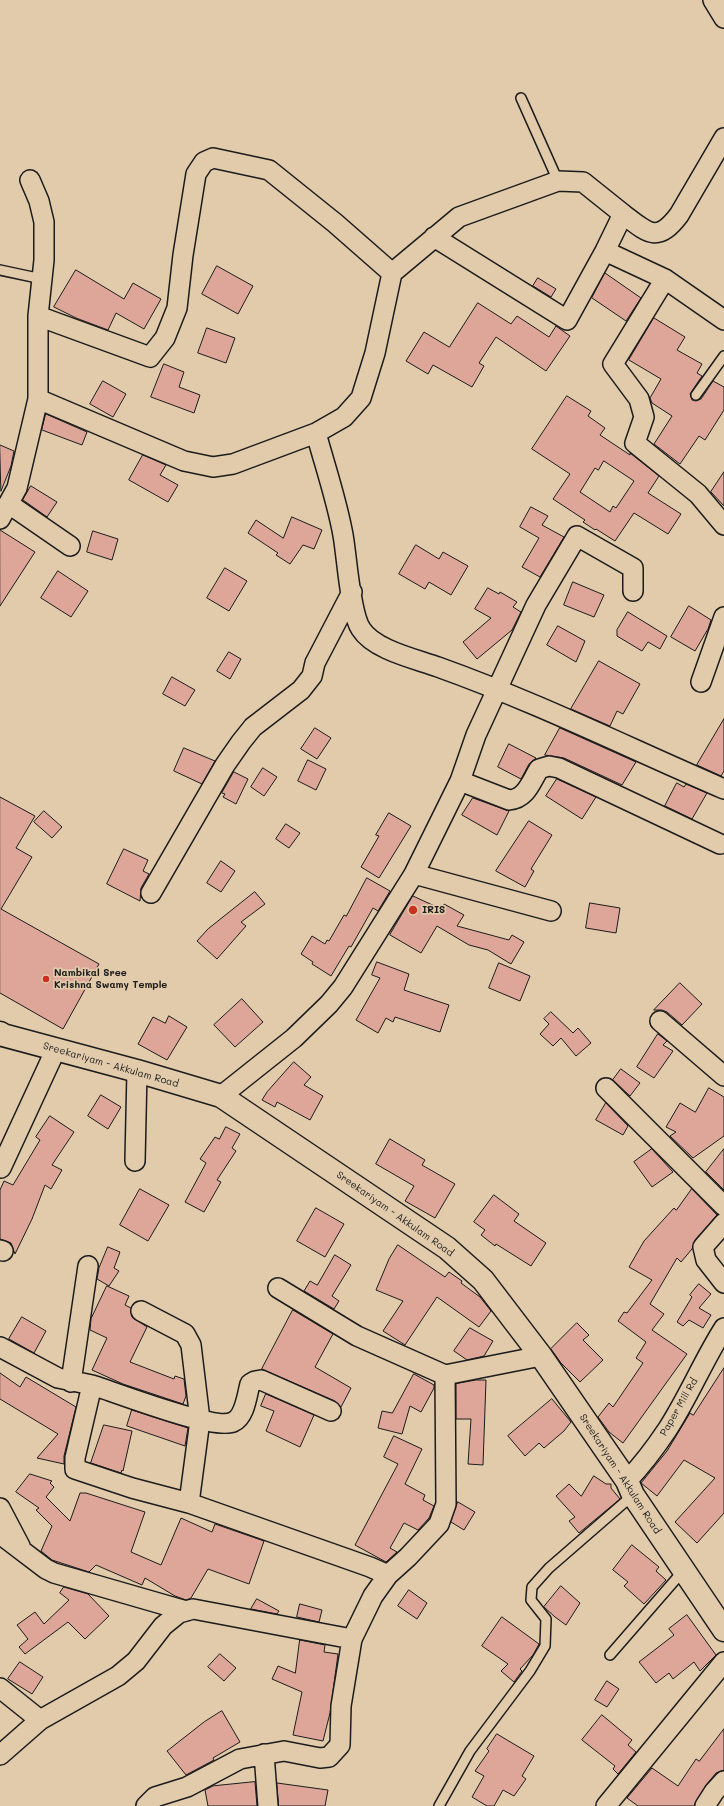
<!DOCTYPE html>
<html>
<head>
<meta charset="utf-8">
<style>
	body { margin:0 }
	canvas { display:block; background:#e2cbab }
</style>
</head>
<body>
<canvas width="724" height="1806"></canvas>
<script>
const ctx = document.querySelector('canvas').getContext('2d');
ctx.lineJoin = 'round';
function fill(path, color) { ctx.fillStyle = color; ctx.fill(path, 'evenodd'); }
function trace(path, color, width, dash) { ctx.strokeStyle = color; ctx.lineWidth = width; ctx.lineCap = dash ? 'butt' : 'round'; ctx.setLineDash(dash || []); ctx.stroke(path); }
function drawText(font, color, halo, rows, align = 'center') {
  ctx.font = font + ' Mali,sans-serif'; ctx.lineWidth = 3.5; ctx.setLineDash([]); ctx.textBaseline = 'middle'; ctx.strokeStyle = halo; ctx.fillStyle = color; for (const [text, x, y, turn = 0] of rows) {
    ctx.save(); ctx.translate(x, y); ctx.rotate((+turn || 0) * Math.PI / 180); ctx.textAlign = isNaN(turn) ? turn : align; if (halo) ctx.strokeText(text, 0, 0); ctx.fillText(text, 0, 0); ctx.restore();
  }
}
const building = new Path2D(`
	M217,266L253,286L238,314L202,294Z
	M76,270L124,299L133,283L161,299L144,329L116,313L108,330L76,318L54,307Z
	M605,273L641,298L626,321L592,298Z
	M538,278L556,289L551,297L533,286Z
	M478,303L511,324L517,316L549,337L556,326L570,336L546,371L496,337L479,363L484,366L472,387L433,365L428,374L406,361L424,332L449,347Z
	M654,318L685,337L677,350L702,364L697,373L702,376L690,394L692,400L696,401L701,399L713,381L724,387V410L705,440L699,436L680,464L654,444L672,416L652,403L650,398L661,379L629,360Z
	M207,328L235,338L226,363L198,353Z
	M164,364L184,372L179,387L200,395L194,413L151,397Z
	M103,381L126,394L113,417L90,404Z
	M567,396L591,411L588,416L605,428L600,435L630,455V453L659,476L648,493L681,514L668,534L634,513L615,541L596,529L595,530L583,522L585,520L553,499L570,474L532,449ZM604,461L634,481L616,508L613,506L610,512L580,492L595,468L598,470Z
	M46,414L87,432L82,445L42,430Z
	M0,445L14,451L11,466L1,491Z
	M143,455L166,465L160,475L178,485L168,502L129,480Z
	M724,472V506L711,492Z
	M31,486L57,502L47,517L23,500Z
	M531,507L548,516L542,525L564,537L540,577L522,567L539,538L520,527Z
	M292,517L322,530L314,549L303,545L290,564L276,555L278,553L248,533L256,520L283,538Z
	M0,530L35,552L0,606Z
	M93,531L118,539L112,560L87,552Z
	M416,545L439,559L443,552L468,566L451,595L429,582L425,589L399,574Z
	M225,568L247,581L229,611L207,598Z
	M58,571L88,591L71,617L41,598Z
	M573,582L604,595L594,617L564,605Z
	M488,588L499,594L500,592L517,602L513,607L521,612L512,630L477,659L463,642L491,618L475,609Z
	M689,606L711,620L708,629L695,651L671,637Z
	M628,612L667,636L660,649L648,642L642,651L617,636V630Z
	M558,626L585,641L576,662L547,645Z
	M229,652L241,659L230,679L217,671Z
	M599,661L640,684L623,714L617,711L610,726L571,709Z
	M172,677L195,690L185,706L163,694Z
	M724,719V771L721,776L697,765Z
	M315,728L331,738L317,759L301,749Z
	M560,728L636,762L622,785L564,758L545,755Z
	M509,744L536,758L529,764L521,779L498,767Z
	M184,748L215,761L202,784L174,771Z
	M308,760L326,769L316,790L298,781Z
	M263,768L277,777L264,796L251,787Z
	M234,772L248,779L236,804L223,797L225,794L222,793Z
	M557,779L596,797L582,819L546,796Z
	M677,783L684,787L686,784L707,793L692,819L665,806Z
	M0,797L35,816L16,848L32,857L1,909L99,964L63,1029L0,993Z
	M473,798L509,811L497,835L462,815Z
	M44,811L62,827L52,838L34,822Z
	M389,813L411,826L379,878L361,867L379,836L376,835Z
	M529,821L552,835L531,869L534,871L525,887L496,871Z
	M286,824L300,833L289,848L276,839Z
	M124,849L148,860L143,871L149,874L141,888L140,901L107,884Z
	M221,861L235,871L221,892L207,883Z
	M367,878L390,891L378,911L373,908L351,947L349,946L331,976L312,964L313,962L301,954L312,936L325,944L327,940L329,941L344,915L346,916Z
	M255,892L265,904L241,922L246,926L217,959L197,941L208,929Z
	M413,896L441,909L444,904L464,915L457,926L509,940L512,935L524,942L511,964L488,950L469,945L437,926L421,953L390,935Z
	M590,903L620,908L616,933L586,928Z
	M377,962L409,974L404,990L449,1005L440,1032L395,1017L393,1022L386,1018L378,1033L356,1020L380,978L372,975Z
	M499,963L530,976L520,1001L489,988Z
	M680,983L702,1004L682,1025L667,1012L662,1010H654Z
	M242,999L263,1022L235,1047L214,1025Z
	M551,1012L573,1033L578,1028L591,1043L576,1056L561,1038L553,1046L540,1034L549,1024L544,1019Z
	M169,1016L187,1027L167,1060L138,1044L153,1017L165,1023Z
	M658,1034L667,1041L663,1045L673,1051L654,1078L637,1067Z
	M294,1062L311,1077L304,1085L323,1096L310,1120L277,1102L275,1107L262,1100L267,1092Z
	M621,1069L640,1083L630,1096L613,1080Z
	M709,1088L724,1097V1136L693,1158L670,1136L676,1132L666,1127L680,1103L695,1112Z
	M101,1095L121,1107L108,1129L88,1116Z
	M606,1103L628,1126L623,1135L596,1120Z
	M50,1116L74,1132L52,1165L62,1170L51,1189L45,1185L32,1219L15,1254L11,1243L0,1239V1190L4,1181L13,1185L40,1140L36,1137Z
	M226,1127L240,1134L232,1148L236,1151L217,1180L221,1182L204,1212L185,1202L206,1163L200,1159L215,1137L219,1139Z
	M390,1139L425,1160L422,1165L455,1184L435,1218L405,1201L414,1186L376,1164Z
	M652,1149L673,1172L652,1187L634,1162Z
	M724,1149V1190L706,1172Z
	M140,1189L169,1205L148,1241L120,1225Z
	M692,1189L717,1215L695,1240L692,1249L681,1262L677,1258L650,1304L664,1314L652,1330L687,1354L623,1443L609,1432L598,1417L609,1403L613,1407L643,1363L636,1358L646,1342L618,1321L624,1312L627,1313L652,1280L629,1267L644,1241L674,1208L676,1210Z
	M494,1195L519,1214L514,1221L546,1243L531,1266L496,1244L495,1246L481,1235L485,1230L474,1222Z
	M316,1208L344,1224L325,1257L297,1241Z
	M398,1245L445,1277L449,1272L462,1281L461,1283L480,1297L491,1311L479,1327L437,1297L405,1345L383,1331L403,1301L376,1290L389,1259Z
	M108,1247L120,1252L114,1268L119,1271L109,1286L97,1279L99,1268Z
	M335,1255L351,1265L332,1296L339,1301L334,1309L304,1291L310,1281L317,1285Z
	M699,1284L711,1294L699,1308L711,1315L703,1328L689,1320L683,1326L677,1322L692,1297L690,1295Z
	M107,1286L129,1296L125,1305L131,1308L132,1317L147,1327L130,1362L174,1379L175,1376L184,1379L186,1396L183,1404L123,1384L92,1370L107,1338L90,1330L91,1319Z
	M293,1310L333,1334L315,1367L351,1388L341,1407L335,1401L262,1369Z
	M22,1317L46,1331L34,1353L9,1339Z
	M577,1323L589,1335L583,1340L603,1360L580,1382L561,1363L551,1349Z
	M470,1328L493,1341L484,1356L467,1360L454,1351Z
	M724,1368V1513L697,1543L675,1522L715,1478L684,1460L657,1496L641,1483L667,1451L690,1413L693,1415Z
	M0,1373L20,1387L26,1377L76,1407L64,1456V1464L37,1458L58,1434L0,1399Z
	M414,1374L434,1385V1388L421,1412L410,1406L402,1434L378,1428L382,1411L392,1413Z
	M476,1380H486L483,1465L468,1464L471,1419H456V1384Z
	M266,1394L314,1415L300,1447L266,1431L274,1411L261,1406Z
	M552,1399L571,1422L564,1431L544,1448L539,1443L525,1456L508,1436Z
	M132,1410L188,1428L185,1446L127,1426Z
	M104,1425L132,1431L123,1471L122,1470L121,1473L91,1463Z
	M394,1436L422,1449L405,1484L425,1495L423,1500L434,1506L429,1518L418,1530L404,1523L390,1548L397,1552L386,1562L355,1545L398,1464L384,1457Z
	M30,1474L52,1481L50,1483L54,1487L46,1497L70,1521L80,1493H86L145,1512L131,1552L161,1565L181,1518L212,1532L215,1524L264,1541L249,1584L208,1569L191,1598L186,1600L175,1596L145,1578L142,1585L96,1565L89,1572L52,1560L41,1551L52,1526L36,1510L39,1508L16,1492Z
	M594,1476L606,1484H611V1488L620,1499L579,1533L569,1521L575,1517L556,1496L569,1484L581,1496Z
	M458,1502L475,1512L464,1530L451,1522Z
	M632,1545L659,1567L656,1571L666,1580L644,1604L624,1586L628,1582L613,1570Z
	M561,1586L580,1603L566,1625L555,1617L544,1607Z
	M64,1587L88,1594L109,1616L85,1639L68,1622L25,1654L19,1647L28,1639L17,1625L35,1612L44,1624L69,1600L60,1593Z
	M409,1590L427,1603L417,1619L398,1606Z
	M257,1599L279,1611L277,1614L251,1609Z
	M300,1604L322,1610L319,1622L297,1617Z
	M687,1615L716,1655L700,1671L694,1662L673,1679L669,1673L656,1683L639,1662L674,1635L669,1629Z
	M502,1617L539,1644L533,1655L520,1669L522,1671L514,1682L501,1671L508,1664L482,1646Z
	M300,1640L325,1645L324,1652L338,1654L330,1713L323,1741L293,1735L302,1692L272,1679L278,1666L295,1673Z
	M220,1654L236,1668L224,1681L208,1667Z
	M20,1662L43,1677L32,1694L8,1679Z
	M607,1681L619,1689L607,1707L595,1700Z
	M222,1711L240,1742L213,1758L214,1760L186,1775L167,1751L204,1722Z
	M602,1715L632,1740L628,1745L636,1752L618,1774L613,1769L615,1766L582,1740Z
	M724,1729V1770L716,1773L706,1785L694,1806H638L627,1798L652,1768L678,1786L696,1759L699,1761Z
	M497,1734L534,1756L522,1776L526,1779L514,1796L503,1790L494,1806H487L472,1797L484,1776L475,1771L489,1751L487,1749Z
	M255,1782L257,1806H208L205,1790L213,1786Z
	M277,1783L328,1790L325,1806H279Z`);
fill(building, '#dea698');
trace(building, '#1c1c1c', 1);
const lane = new Path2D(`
	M521,98L558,181
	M0,270L42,279
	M696,395L724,356
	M610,1655L683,1571
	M439,1806L470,1751L530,1671L545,1646L546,1619L531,1600L532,1587L549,1568L633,1495`);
const street = new Path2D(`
	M713,0L724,18
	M434,237L567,320L605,251L623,214C648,233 657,244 679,215L724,138
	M605,251L665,279L724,320
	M392,273L459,217L558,181L583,182L623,214
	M665,279L613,364L639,399L644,417L635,443L698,494L724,525
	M38,316L150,357L165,338L177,308L183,255L196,174L204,162L213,158L269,170L335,223L392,273L375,353L361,398L344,417L316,433L233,464L213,467L184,461L38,399
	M316,433C325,466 337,501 343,535C347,557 350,613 361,629C374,650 416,659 438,667C536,702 629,748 724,789
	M9,504L70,546
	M0,519L17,488L38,399V316L44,260V222L39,201L30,180
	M701,682L724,617
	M460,781L509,800C526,799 531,782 539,769L549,766L559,768L720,844
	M414,874L551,911
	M151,893L225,765L241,742L253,727L301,690L312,676L315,663L352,592
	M660,1021L724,1076
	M606,1088L724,1206
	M221,1096L294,1038L329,1004L343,987L414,874L460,781L476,735L536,605L577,536L633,568V591
	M135,1161L137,1071
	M1,1168L56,1049
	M724,1223L703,1247L706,1260L724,1283
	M0,1250L3,1251
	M278,1288L357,1336L445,1375
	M141,1311L185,1334L191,1345L200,1420L189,1503
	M0,1347L58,1378L92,1385L75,1458V1469L132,1488L189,1503L370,1567L388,1575
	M71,1382L88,1266
	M92,1385C115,1392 214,1431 233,1422C245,1417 247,1395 250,1384L255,1381L261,1380L331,1411
	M627,1481C642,1465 655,1448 667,1430C688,1398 703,1361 724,1328
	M0,1508L20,1546
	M0,1534L46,1569L54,1573L186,1611
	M0,1688L40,1720L118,1676L136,1661L163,1626L179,1613L193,1609L352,1639
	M264,1754L268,1806
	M0,1755L40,1720
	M146,1806L155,1797L187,1787L240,1759L284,1751L320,1758L329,1757L340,1745L341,1706L352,1639L373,1596L388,1575L408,1557L439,1524L446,1504L445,1375L541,1356
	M606,1806L724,1662
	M705,1806L714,1792L724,1781`);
const secondary = new Path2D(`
	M0,1033L3,1035L137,1071L221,1096L447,1248L483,1280L541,1356L627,1481L633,1495L724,1630`);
trace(lane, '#1c1c1c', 12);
trace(street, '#1c1c1c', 22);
trace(secondary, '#1c1c1c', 25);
trace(lane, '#e2cbab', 9);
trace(street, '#e2cbab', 19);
trace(secondary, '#e2cbab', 22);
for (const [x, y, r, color] of [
	[413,910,5,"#c8321e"],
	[46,979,4,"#c8321e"]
]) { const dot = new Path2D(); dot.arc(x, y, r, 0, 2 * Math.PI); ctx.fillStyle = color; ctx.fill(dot); trace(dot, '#e2cbab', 1.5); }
drawText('bold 10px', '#1c1c1c', '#e2cbab', [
	["IRIS",422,910],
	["Nambikal Sree",54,973],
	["Krishna Swamy Temple",54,985]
], 'left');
drawText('10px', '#1c1c1c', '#e2cbab', [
	["Sreekariyam - Akkulam Road",111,1065,16],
	["Sreekariyam - Akkulam Road",395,1214,35],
	["Paper Mill Rd",679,1407,-60],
	["Sreekariyam - Akkulam Road",620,1474,57]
]);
</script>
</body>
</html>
